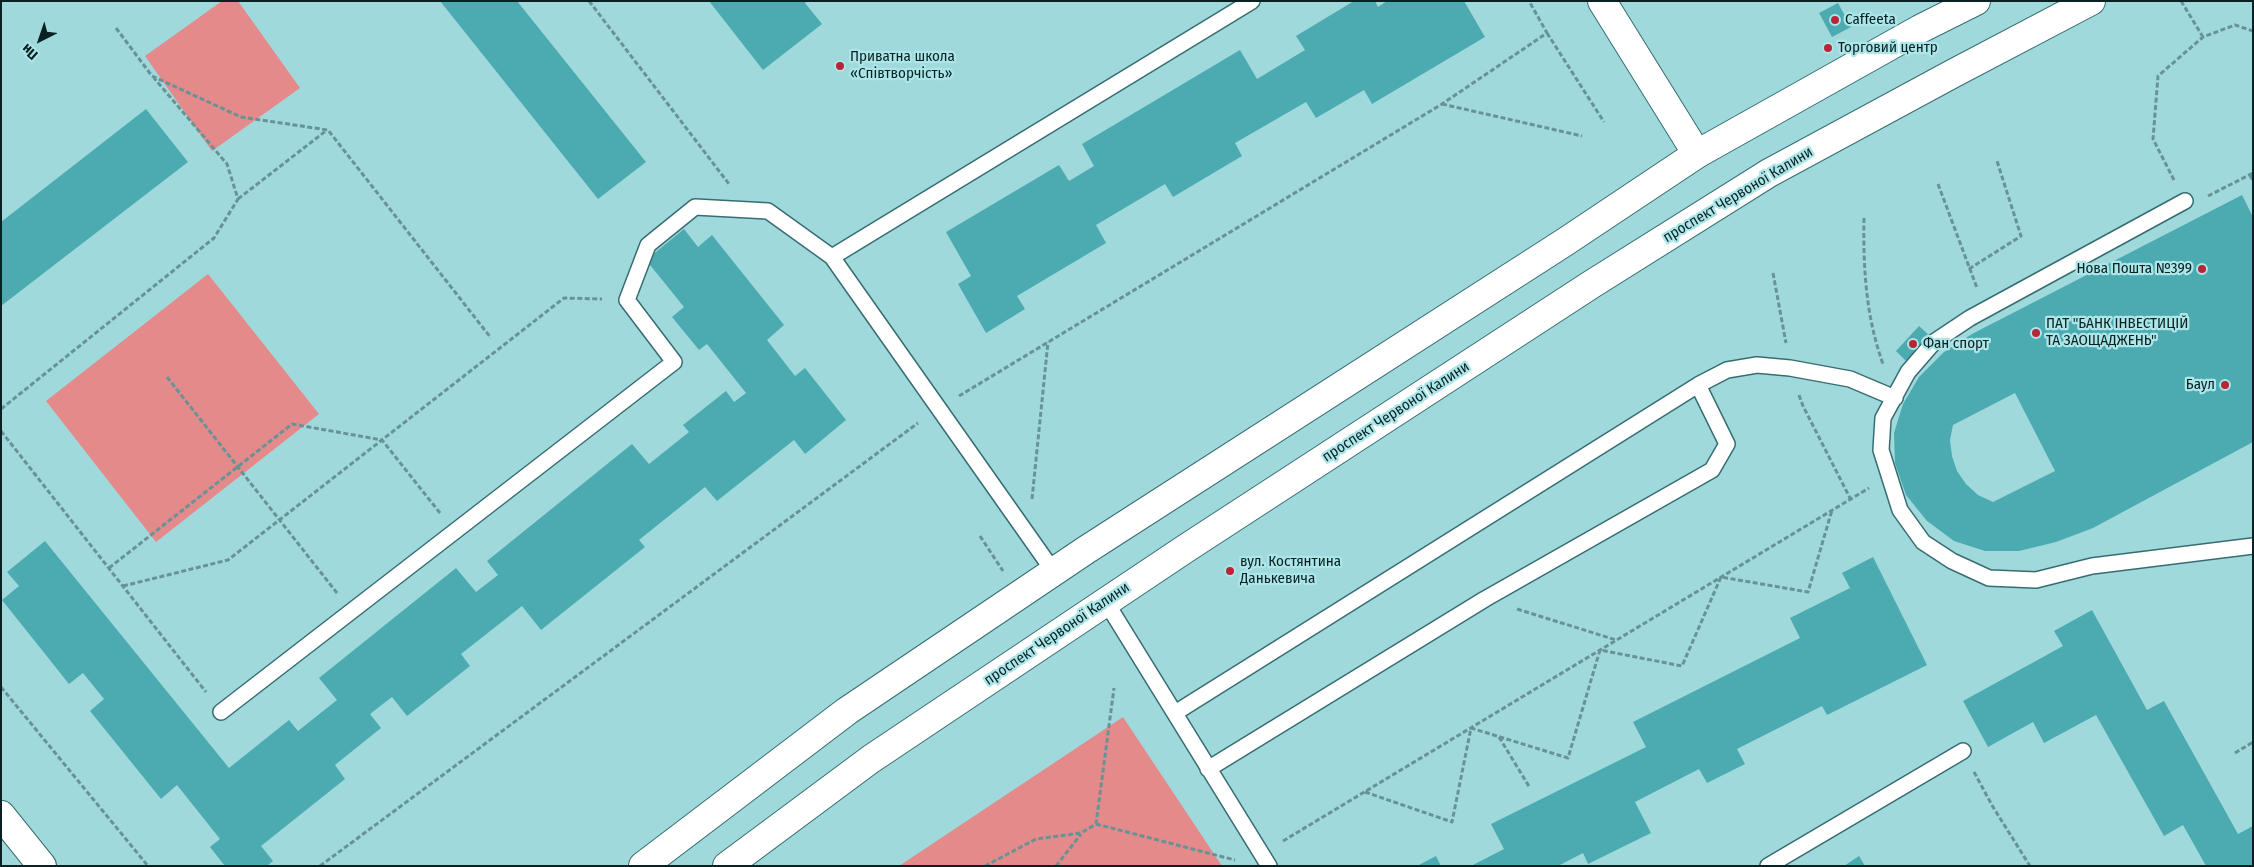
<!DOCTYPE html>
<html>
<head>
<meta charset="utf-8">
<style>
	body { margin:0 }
	#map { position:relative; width:2254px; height:867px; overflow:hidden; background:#a0d9dc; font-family:"Fira Sans Condensed",sans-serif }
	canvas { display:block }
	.frame { position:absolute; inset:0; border:2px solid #092122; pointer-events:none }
	.north { position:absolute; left:15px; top:15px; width:50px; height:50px; -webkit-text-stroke:4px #ace6e9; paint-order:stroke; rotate:221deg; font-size:14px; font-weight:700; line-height:20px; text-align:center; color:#092122 }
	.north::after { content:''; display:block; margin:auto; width:18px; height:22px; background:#092122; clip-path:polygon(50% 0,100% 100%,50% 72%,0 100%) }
</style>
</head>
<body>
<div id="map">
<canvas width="2254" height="867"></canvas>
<div class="frame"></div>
<div class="north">Пн</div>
</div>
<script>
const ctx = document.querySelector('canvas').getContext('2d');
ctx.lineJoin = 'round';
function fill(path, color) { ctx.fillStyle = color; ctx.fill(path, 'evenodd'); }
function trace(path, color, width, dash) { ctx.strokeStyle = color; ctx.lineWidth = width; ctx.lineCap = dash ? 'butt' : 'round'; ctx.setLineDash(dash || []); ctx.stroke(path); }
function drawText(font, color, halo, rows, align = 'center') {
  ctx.font = font + ' "Fira Sans Condensed",sans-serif'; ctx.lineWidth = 4.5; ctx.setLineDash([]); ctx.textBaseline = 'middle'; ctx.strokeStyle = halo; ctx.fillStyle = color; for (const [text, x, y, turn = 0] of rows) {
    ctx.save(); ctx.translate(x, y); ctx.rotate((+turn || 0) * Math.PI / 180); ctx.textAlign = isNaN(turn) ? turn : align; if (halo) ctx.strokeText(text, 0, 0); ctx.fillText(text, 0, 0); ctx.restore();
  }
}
fill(new Path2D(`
	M222,1H238L300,88L212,151L145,56Z
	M208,274L319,414L156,542L46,401Z
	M1123,717L1222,866H899Z`), '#e48a8a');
fill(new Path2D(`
	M440,1H517L646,162L598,199Z
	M709,1H807L805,3L822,24L763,70Z
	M1354,1H1375L1378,7L1387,1H1464L1485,37L1372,104L1364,90L1316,118L1306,102L1235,143L1242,156L1173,197L1165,184L1096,225L1106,243L1017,296L1025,309L986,333L958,284L971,276L946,232L1059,165L1069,181L1094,166L1082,144L1240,50L1257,79L1305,50L1296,36Z
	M1838,3L1851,27L1832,37L1819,13Z
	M146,109L188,162L1,306V222Z
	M2242,195L2253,217V442L2093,528L2056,542L2019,551H1985L1954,541L1927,521L1906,495L1895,463L1894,433L1903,404L1919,377L1944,352L1972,334ZM2015,393L2055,471L1993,502L1978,495L1966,484L1957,471L1952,456L1950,440L1953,425Z
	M684,229L698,247L712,235L784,325L767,340L795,376L805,368L846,420L805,454L794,440L717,501L705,487L639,540L645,547L541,630L522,606L461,654L470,666L407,716L392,697L370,714L381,728L335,765L345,779L261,846L273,861L267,866H225L210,847L220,839L177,785L161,799L90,711L104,699L83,673L69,684L2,600L19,586L7,572L45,541L229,768L289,720L298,731L337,700L319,678L456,568L476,592L498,575L487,561L632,444L649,464L689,432L683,425L726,391L734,402L746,393L707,344L699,350L672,317L684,307L646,260Z
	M1919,326L1931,337L1908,363L1896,351Z
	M1873,557L1927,665L1827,715L1822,706L1737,749L1745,764L1707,783L1699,769L1635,802L1651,833L1588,864L1583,853L1558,866H1471L1504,849L1491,824L1646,747L1633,722L1800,638L1790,618L1850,588L1842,573Z
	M2092,610L2147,710L2164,701L2238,834L2253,826V866H2206L2183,825L2164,836L2096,715L2044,743L2033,722L1988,747L1963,701L2063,646L2054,631Z
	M1436,856L1441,866H1417Z
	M1859,856L1865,866H1844Z`), '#4babb0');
const service = new Path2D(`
	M2185,201L1970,318L1934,342L1908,372L1883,418L1881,450L1900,510L1923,542L1952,561L1989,578L2036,580L2092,566L2253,546
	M832,257L1252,1
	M1106,602L1269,866
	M221,712L674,362L627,300L648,245L695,207L768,211L832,257L1054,572
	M1175,713L1698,385L1727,370L1757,365L1790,368L1850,379L1895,398
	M1208,769L1485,599L1712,470L1727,444L1698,385
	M1768,866L1963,751`);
const minor = new Path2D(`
	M1602,1L1697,154
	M1,815L42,866`);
const secondary = new Path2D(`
	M643,866L847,711L1086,550L1565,242L1697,154L1920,29L1976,1
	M727,866L871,759L1185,549L1592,284L1769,173L1954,73L2091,1`);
trace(service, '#366d71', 18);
trace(minor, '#366d71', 30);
trace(secondary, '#366d71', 30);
trace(new Path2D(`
	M589,1L729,184
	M2181,1L2203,37
	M116,28L152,76L241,117L328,130L491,338
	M1547,33L1604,122
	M1442,104L1582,136
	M2250,175L2253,181
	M2174,180L2153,139L2158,76L2203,37L2235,25L2253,31
	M1938,184L1977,288
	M2208,196L2253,173
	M238,199L327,130
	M1864,218C1863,268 1866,317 1883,364
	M1969,269L2021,236L1997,161
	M1773,273L1786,343
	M167,377L337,593
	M1799,395L1803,406L1851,500
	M959,396L1442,104L1547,33L1529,1
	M1,409L214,238L238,199L227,164L154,78
	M1,431L206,692
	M1032,499L1048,342
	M980,536L1003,571
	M109,568L292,424L382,440L440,513
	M123,586L228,560L564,298L602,299
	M1517,609L1616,640
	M1,687L148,866
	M1499,737L1530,788
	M2235,753L2253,742
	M1974,772L1993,807L2030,866
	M1365,792L1452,822L1471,728L1568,758L1600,650L1682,666L1721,577L1808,592L1832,510
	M1096,824L1235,860
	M1283,841L1869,488
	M320,866L918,423
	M985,866L1036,839L1081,833L1096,824L1114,688
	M1056,866L1081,834`), '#679396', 3, [5, 2.5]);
trace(service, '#fff', 15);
trace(minor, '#fff', 28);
trace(secondary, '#fff', 28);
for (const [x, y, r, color] of [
	[1835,20,5,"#b72537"],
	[1828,48,5,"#b72537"],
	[840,66,5,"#b72537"],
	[2202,269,5,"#b72537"],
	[2036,333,5,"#b72537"],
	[1913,344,5,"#b72537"],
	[2225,385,5,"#b72537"],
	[1230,571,5,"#b72537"]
]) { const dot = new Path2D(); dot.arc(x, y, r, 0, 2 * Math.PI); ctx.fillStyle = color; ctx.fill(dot); trace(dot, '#ace6e9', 2); }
drawText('15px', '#092122', '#ace6e9', [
	["Caffeeta",1845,20],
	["Торговий центр",1838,48],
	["Приватна школа",850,57],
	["«Співтворчість»",850,74],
	["Нова Пошта №399",2192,269,"right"],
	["ПАТ \"БАНК ІНВЕСТИЦІЙ",2046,324],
	["ТА ЗАОЩАДЖЕНЬ\"",2046,341],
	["Фан спорт",1923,344],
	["Баул",2215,385,"right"],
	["вул. Костянтина",1240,562],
	["Данькевича",1240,579]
], 'left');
drawText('15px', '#092122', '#ace6e9', [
	["проспект Червоної Калини",1738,195,-31],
	["проспект Червоної Калини",1396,412,-33],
	["проспект Червоної Калини",1057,634,-34]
]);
</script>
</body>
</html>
